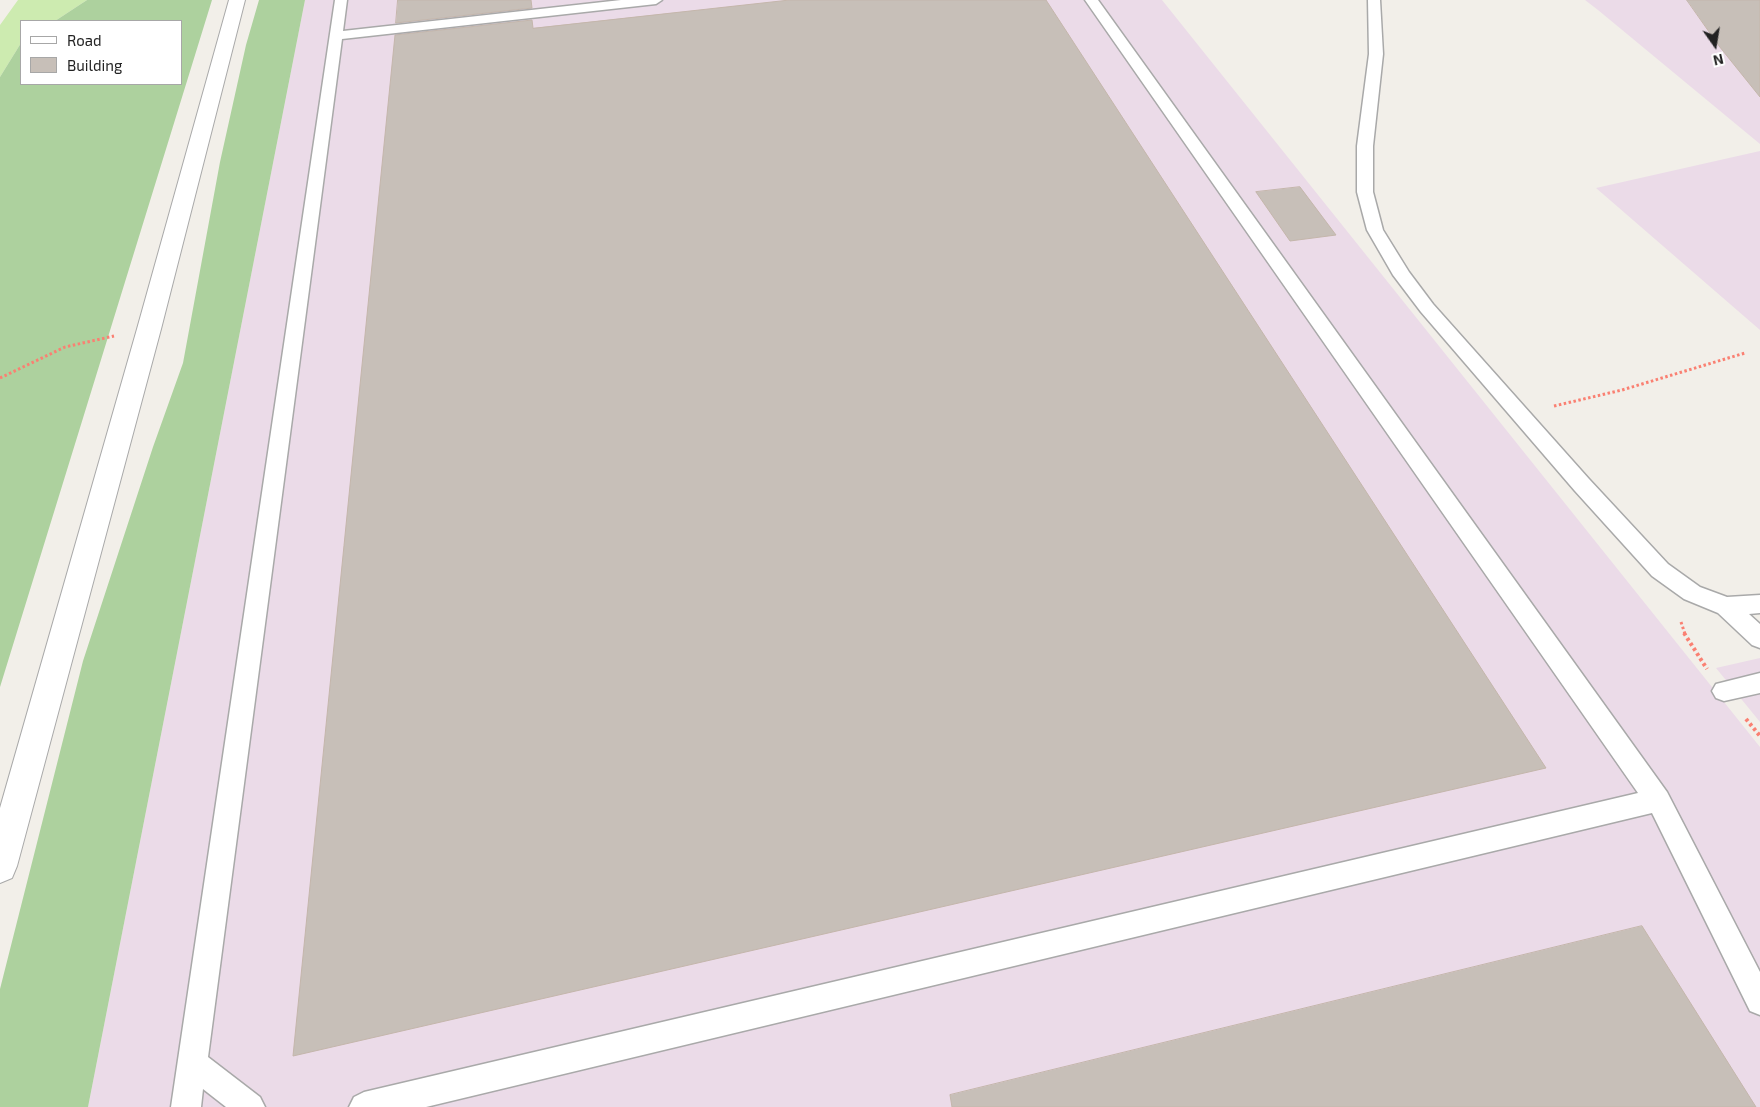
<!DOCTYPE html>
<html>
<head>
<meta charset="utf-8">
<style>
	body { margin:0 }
	#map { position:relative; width:1760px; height:1107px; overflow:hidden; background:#f2efe9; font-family:"Exo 2",sans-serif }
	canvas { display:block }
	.legend { position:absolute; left:20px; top:20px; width:162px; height:65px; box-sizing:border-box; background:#fff; border:1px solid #a7a7a7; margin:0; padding:6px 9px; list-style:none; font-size:15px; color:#222 }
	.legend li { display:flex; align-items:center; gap:10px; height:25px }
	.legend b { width:25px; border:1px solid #a7a7a7 }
	.north { position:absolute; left:1690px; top:20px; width:50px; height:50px; -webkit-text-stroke:4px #fff; paint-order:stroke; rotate:167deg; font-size:14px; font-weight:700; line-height:20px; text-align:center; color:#222 }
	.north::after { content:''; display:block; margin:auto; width:18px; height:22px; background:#222; clip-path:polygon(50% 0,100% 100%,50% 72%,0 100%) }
</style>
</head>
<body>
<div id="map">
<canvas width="1760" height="1107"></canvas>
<ul class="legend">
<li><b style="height:6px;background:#fff"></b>Road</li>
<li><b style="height:14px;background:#c7bfb8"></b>Building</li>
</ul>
<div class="north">N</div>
</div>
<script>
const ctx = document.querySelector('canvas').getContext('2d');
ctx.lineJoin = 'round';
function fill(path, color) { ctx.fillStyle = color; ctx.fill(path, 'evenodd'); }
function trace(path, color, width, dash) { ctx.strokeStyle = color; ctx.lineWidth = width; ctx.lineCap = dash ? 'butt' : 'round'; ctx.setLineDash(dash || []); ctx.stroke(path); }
fill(new Path2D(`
	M305,0H1162L1760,747V1107H88Z
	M1585,0H1760V144L1598,10Z
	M1760,151V330L1596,188Z
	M1760,658V722L1716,668Z`), '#ebdbe8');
fill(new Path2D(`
	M18,0H87L55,21H21V43L0,77V25Z`), '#cdebb0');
fill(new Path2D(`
	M87,0H212L0,687V77L21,43V84H181V21H55Z
	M259,0H305L88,1107H0V989L83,661L153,447L183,363L220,162L246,45Z`), '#add19e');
const building = new Path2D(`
	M398,0H531L532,8L396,23Z
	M790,0H1046L1546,768L293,1056L395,35L532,20L533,28Z
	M1687,0H1760V97L1719,46Z
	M1300,187L1336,235L1290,241L1256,192Z
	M1642,926L1756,1107H952L950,1095Z`);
fill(building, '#c7bfb8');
trace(building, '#c4b6ab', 1);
const service = new Path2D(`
	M335,0H347L343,31L621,0H662L656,4L342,39L208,1057L260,1097L265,1107H226L203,1089L201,1107H171Z
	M1085,0H1098L1667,792L1760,972V1015L1750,1011L1652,813L426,1107H349L354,1097L364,1092L1638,793Z
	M1368,0H1380L1383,54L1373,146V192L1383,230L1409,272L1433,304L1589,479L1668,564L1700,587L1727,597L1760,595V613L1749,614L1760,624V648L1752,645L1718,613L1684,599L1652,576L1575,491L1421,312L1393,275L1367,230L1357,192V146L1369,54Z
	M1760,673V693L1724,701L1716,698L1712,691L1716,684Z`);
const minor = new Path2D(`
	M229,0H245L161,329L17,866L12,878L0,883V808L137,329Z`);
trace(service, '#a9a9a9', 3);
trace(minor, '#a9a9a9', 2);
trace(new Path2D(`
	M0,378L65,347L114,336
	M1554,406L1622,390L1745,353
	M1681,622L1685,634`), '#fa8072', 3, [2.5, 2.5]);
trace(new Path2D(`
	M1684,633L1707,669
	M1746,719L1760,736`), '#fa8072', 4, [3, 3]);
fill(service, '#fff');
fill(minor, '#fff');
</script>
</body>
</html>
